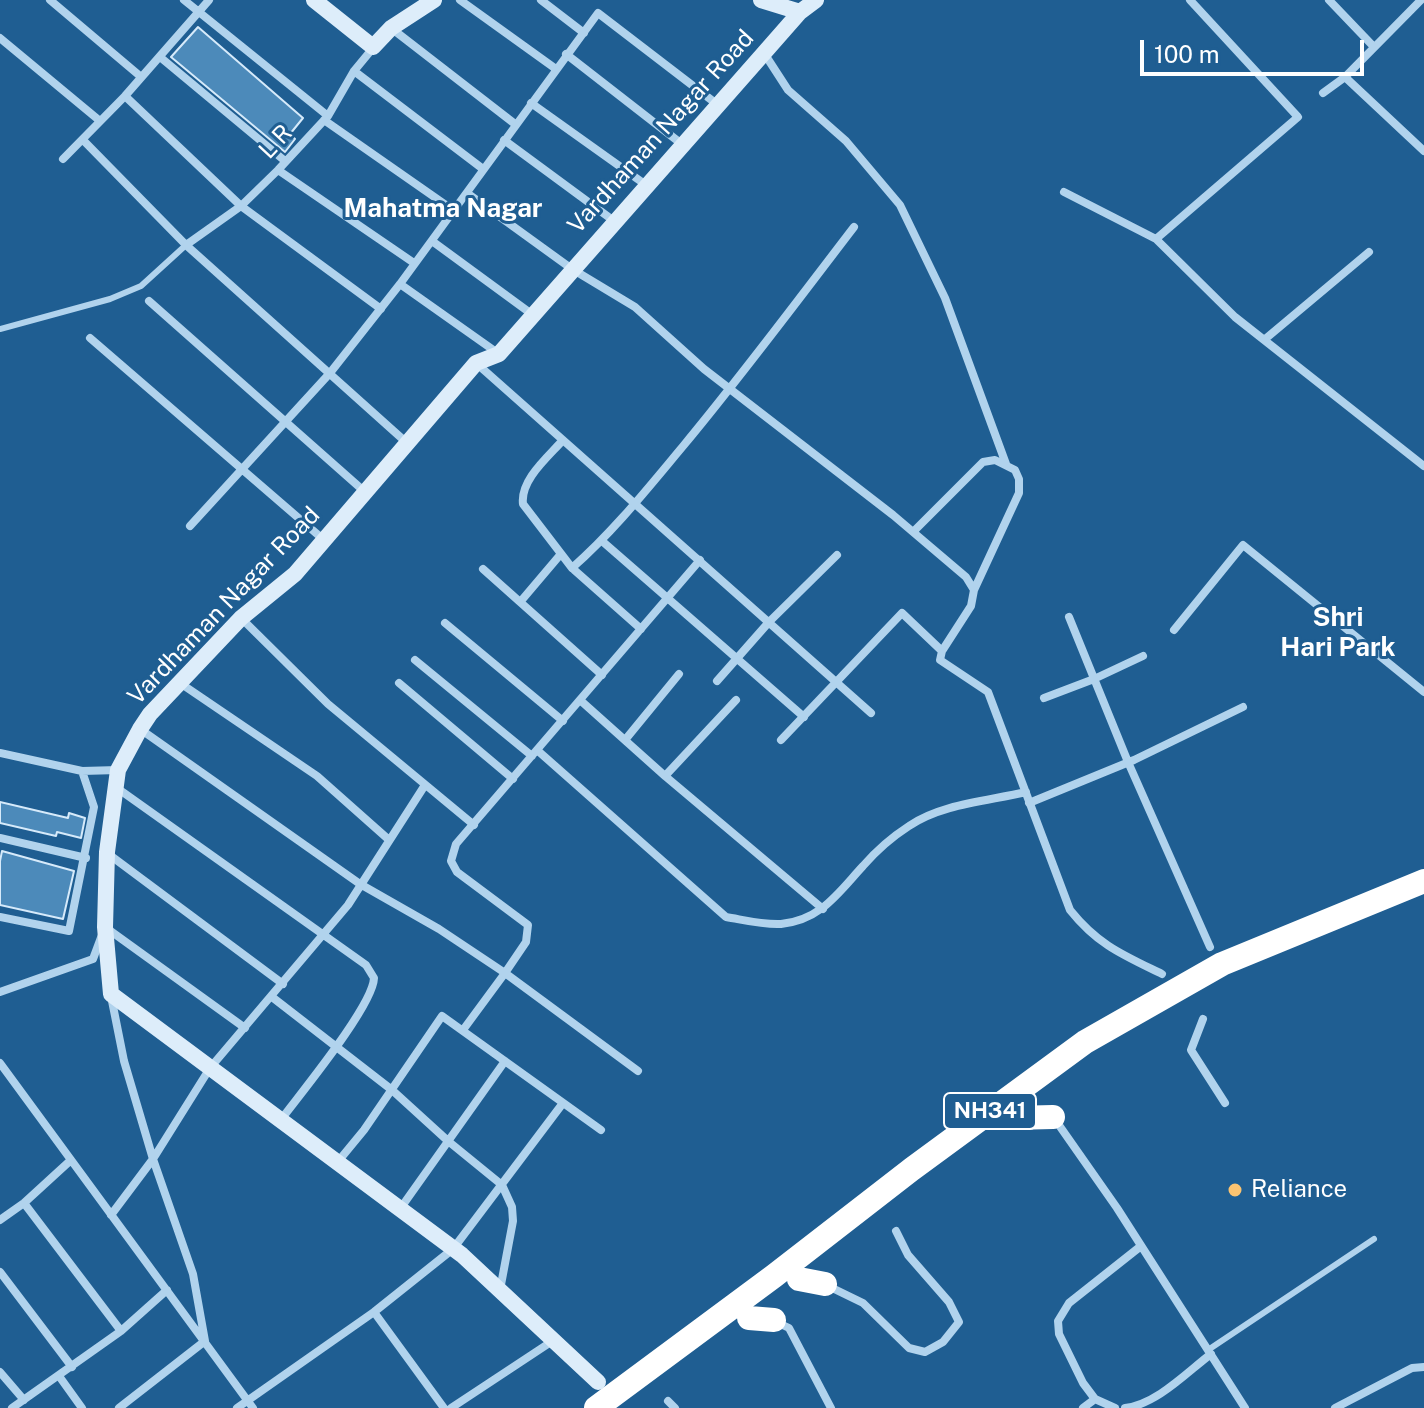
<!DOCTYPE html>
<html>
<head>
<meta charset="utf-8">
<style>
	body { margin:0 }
	#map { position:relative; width:1424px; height:1408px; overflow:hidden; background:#1f5e92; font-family:"Public Sans",sans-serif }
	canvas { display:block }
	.scale { position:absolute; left:1140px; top:40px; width:224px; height:36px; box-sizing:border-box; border:4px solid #fff; border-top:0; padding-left:10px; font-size:24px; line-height:28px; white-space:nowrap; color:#fff; -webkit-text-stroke:6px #1f5e92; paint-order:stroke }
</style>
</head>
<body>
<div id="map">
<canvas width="1424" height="1408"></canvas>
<div class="scale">100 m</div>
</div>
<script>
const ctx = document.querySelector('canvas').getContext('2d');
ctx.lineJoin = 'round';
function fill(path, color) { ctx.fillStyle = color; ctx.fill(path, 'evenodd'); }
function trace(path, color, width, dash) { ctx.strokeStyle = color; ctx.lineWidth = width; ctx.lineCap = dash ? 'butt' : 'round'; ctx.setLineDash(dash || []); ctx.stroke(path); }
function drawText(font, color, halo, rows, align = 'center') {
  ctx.font = font + ' "Public Sans",sans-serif'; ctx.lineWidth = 6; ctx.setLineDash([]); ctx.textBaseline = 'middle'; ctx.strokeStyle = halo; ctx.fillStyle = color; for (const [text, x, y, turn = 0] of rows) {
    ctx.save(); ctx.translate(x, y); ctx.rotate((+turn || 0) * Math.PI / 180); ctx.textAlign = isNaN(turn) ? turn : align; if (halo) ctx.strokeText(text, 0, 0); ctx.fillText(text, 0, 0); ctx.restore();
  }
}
const building = new Path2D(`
	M198,27L303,118L290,134L295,139L285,152L171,57Z
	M0,802L68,818L69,813L85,818L81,838L57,832L56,836L0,823Z
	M2,851L74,871L63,919L0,905V861Z`);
fill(building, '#4c8aba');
trace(building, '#d6eafa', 2);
trace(new Path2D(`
	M0,329L110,299L141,286L186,245
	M1208,1350L1374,1239`), '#b1d3ed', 6);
trace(new Path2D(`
	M50,0L140,76
	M184,0L328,116
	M460,0L556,69
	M541,0L584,33
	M1329,0L1374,47
	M391,28L515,124
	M0,38L100,121
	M764,53L788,90L846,141L900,205L945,298L1006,464
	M566,54L683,145
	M160,57L285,161
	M354,71L483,169
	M1345,77L1424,151
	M1323,93L1345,77L1421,0
	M125,96L241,206L381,309
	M531,103L646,185
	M324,120L453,210
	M83,140L186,245L407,443
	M504,140L614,221
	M63,159L125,96L209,0
	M278,170L414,263
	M1064,192L1156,239L1235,317L1424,466
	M467,193L572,269L635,307L704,369L893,515L966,577L974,590L971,606L942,651
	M1156,239L1298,117L1190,0
	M432,241L533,315
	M186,245L241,206L278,170L328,116L354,71L373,48
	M400,284L499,354
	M149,301L365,492
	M90,338L324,540
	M1264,340L1369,252
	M476,363L871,713
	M563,440C548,457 520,480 523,504L572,568L641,629
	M190,526L330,373L400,284L598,13L718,105
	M913,532L983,462L995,460L1015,470L1019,479V493L974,590
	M602,541L804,717
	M572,568C614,531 648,488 684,445C743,374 798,300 854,227
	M483,569L602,675
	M521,601L560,555
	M1069,617L1128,762L1210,947
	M241,618L328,704L474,825
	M445,623L563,721
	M1174,630L1243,545L1424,692
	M415,660L532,756
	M717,681L769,622L837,555
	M180,683L317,776L388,839
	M399,683L513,779
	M1044,698L1094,679L1143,656
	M580,700L665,776L823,909
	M140,729L360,884L439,929L505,973L463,1030
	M625,740L679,674
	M781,740L902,613L942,651L940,660L988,692L1070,910C1098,945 1123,955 1162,974
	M537,750L726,917C744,920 763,925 781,924C821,920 838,893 863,866C876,851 892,837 909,826C941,804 988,801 1026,792
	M0,753L82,771L118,770
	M665,776L736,700
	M117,788L366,965L374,978C373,1006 300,1094 280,1121
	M1029,803L1134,760L1243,707
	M0,838L86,858
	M107,853L283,984
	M0,917L69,931L94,807L82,771
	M0,992L93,959L105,927L245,1028
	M111,996L124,1061L153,1159L193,1274L205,1341L119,1408
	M272,997L392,1090L448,1141L502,1185L512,1207L513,1221L500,1290
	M1203,1019L1191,1050L1225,1103
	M0,1063L253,1408
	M638,1071L505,973L526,942L528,925L457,872L451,861L456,844L700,560
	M1054,1118L1117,1208L1245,1408
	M336,1164L364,1130L442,1016L601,1130
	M24,1203L121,1331
	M400,1209L505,1061
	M111,1215L153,1159L210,1068L348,905L425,785
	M0,1220L24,1203L71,1160
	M0,1272L72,1367
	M826,1285L863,1303L909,1348L925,1352L943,1342L959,1322L949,1302L908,1255L896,1231
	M374,1312L444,1408
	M774,1321L789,1328L831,1408
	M0,1372L24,1400
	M59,1376L82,1408
	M668,1401L675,1408
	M12,1408L121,1331L167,1290
	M237,1408L374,1312L453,1249L563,1103
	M451,1408L554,1340
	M1083,1408L1095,1399
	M1115,1408L1095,1399L1083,1383L1059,1334L1058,1321L1069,1303L1141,1246
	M1125,1408C1157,1404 1186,1373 1211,1354
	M1335,1408L1412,1368L1424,1367`), '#b1d3ed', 8);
trace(new Path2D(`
	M314,0L373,47L391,28L434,0
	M761,0L800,12
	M598,1382L462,1255L111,994L105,927L107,852L118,770L140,729L150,714L241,618L295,574L476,363L499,354L764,53L800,12L816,0`), '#ddedfa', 16);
trace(new Path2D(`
	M1012,1118L1053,1117
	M799,1279L825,1284
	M749,1318L774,1320
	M596,1408L774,1276L912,1169L1085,1042L1222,964L1424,881`), '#fff', 24);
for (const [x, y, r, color] of [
	[1235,1190,8,"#fbc471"]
]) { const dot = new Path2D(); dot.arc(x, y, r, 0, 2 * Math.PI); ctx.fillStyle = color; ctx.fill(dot); trace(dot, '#1f5e92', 3); }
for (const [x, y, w] of [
	[990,1111,92]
]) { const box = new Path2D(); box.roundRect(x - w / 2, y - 18, w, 36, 6); ctx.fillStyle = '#1f5e92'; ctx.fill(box); trace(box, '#fff', 2); }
drawText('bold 22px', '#fff', null, [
	["NH341",990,1111]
]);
drawText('24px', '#fff', '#1f5e92', [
	["Vardhaman Nagar Road",661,132,-48],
	["L R",276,142,-47],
	["Vardhaman Nagar Road",224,606,-46]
]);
drawText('24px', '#fff', '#1f5e92', [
	["Reliance",1251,1190]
], 'left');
drawText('bold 26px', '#fff', '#1f5e92', [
	["Mahatma Nagar",443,209],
	["Shri",1338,618],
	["Hari Park",1338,648]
]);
</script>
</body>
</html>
